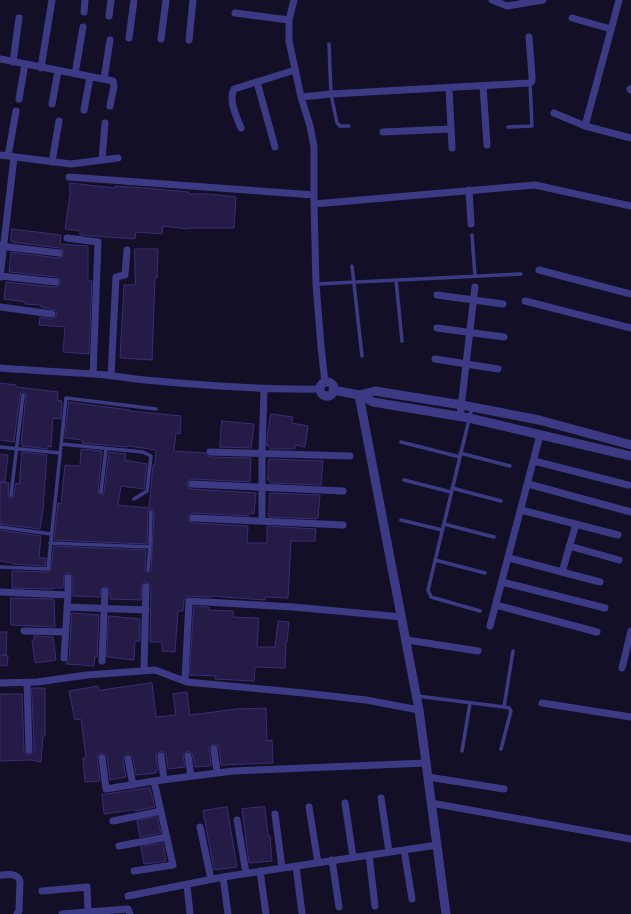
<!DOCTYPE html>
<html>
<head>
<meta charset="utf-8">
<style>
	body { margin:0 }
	canvas { display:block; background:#130f26 }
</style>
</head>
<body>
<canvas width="631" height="914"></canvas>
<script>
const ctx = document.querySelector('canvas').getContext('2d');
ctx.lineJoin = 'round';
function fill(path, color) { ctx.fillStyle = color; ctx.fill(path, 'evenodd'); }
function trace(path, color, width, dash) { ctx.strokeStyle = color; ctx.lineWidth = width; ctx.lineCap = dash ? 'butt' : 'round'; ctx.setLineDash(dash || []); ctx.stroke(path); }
const building = new Path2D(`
	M70,183L115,188V186L145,188L189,192V194H209L236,197L234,228H189L188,229L163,226L162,234L136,232L135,239L80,235V231L65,229L70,195Z
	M12,229L61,235L60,244L88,246V281H92L89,354L63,352L65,327L39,325L40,317L52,319L56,317L57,312L55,310L41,307V305L25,304V302L4,299L6,282L55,287L58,286L61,283L60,280L57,277L9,272L11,252L58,258L63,256L64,253L62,249L60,248L12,242V240H11Z
	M135,249H158L157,278H155L152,360L120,358L124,285H135Z
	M0,383L16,385V387L58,392L57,400L62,401L61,419L53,418L51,447L48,446V449L22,446V444H21L26,395L24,392H21L20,395L14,442L0,440Z
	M69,402L130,410V411L181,416L180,434L176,433L174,451L205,453L207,456L210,457L251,458L250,482L192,479L188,481L187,484L189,488L192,489L256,493L254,514L249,513V516L193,513L189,515L188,520L193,523L248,526L247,543H267V526L316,529L315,541H291L288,598L265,597V600L210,596V597L187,596L184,600L183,611H178L175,652L162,651V642H150L151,587L148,583L144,582L142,585L141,600L110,599V589L106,586L101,589L100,597L73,596V578L71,574L68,573L64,576L63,588H53V589L12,588V571L48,572L50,571L54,546L146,550L145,571L148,573L151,571L154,512L152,509H150L148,512L147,544L54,540L58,503L61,504L65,465L80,466L81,449L102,451L98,492L100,495H103L104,492L109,452L126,454L125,460L147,464L144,489L121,486L118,505L149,508L153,465H155L156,450L128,446L127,447L82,443V440L65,438Z
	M271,414L293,417L292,423L308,426L305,447L295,445V449H270V447L267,446V438Z
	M222,421L254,424L251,448L220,447Z
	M22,452L47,455L43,510L40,529L0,524V482L9,483L8,496L10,498L13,497L16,483L19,484Z
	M0,454L8,455L5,482H0Z
	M269,459L323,461L321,485L270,483V480H268Z
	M270,493L320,495L318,518H316V519L269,517Z
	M0,530L41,536L39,558H46L45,566L12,564V563L0,561Z
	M11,598L54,599L55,627L11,625Z
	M194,606L209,607V610L233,611V617L259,618L257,647H275L278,621L289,622L287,642H286L285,668L255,667L254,681L215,679L216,676L190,675Z
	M72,613L99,615L97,657L95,656L94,666L66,664L69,658Z
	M109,616L140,619V641H135L134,660L107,657Z
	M0,632H7L6,655H2L8,656L7,666L0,665Z
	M34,636L53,637L56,660L35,663L32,640H34Z
	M152,683L156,717L176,715L173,694L187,692L190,715L237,709L266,708L267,741L272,740L273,763L221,765L219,748L218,746L214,744L209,747L211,765L209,766L195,767L192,753L188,751L183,755L185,767L168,769L166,755L165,753L161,751L156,754L158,770H156V773L136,775L133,758L130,754H127L124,756L123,760L126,777L110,780L107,757L106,755L102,753L99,754L97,758L100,781L85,782L83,758H86L81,719L75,720L69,691L98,686L99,690Z
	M32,688H45V736H43L41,762L30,760L0,761V694H22L24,751L25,753L29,755L34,752Z
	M150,788L155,807L135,811V810H132L104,814L102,795Z
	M227,807L237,867L214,870L203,811Z
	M265,807L268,836H270L272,861L249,863L242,809Z
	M157,817L161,833L140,837L137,821Z
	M163,843L166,861L144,864L141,847Z`);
fill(building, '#241b47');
trace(building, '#3b2d73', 1);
trace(new Path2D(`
	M329,44L331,94L337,123L340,126H349
	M508,127L532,126L530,83
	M472,235L475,276
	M352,266L362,356
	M396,280L402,341
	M316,284L521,274
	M472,407L428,590L431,597L480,611
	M401,442L460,457
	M61,444L143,452L151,456L147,491L134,499
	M0,447L60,453
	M460,453L510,466
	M404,480L451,492
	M452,488L501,501
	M101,492L106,449
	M11,495L23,395
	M401,520L442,530
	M444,524L494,537
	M0,527L51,534
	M50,543L150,547L148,570
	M150,547L151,512
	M435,560L485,573
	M0,567L48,569L66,398L156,409
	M417,696L504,707L513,651
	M501,749L511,711L509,708L504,707
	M462,751L470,703`), '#3d3a85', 3.5);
trace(new Path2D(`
	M294,0L289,20V41L301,97L310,126L314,147V204L316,284L321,346L325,383
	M492,0L507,6L543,0
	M84,12L85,0
	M235,13L289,20
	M109,16L111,0
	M572,18L611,29
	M129,38L134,0
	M161,39L166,0
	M189,40L193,0
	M0,59L113,81L114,86L110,106
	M13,62L19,18
	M41,68L52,0
	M75,74L83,27
	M104,79L110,40
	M257,82L275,147
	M483,86L487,145
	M449,88L452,148
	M630,89L631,90
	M301,97L331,94L530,83L532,81V76L529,37
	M19,99L25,64
	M52,104L58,71
	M84,110L90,77
	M554,113L585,126L631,138
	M585,126L619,0
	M241,128C237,117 228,101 234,89L295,70
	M383,132L451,129
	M0,155L71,164L118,158
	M8,156L16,111
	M102,160L105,123
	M52,162L59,121
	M69,177L314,195
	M469,190L471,224
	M314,204L535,185L631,206
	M67,238L98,242L93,374
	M0,246L59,253
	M539,270L631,294
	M0,276L56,282
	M0,277L14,157
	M437,295L503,304
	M525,301L631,328
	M0,307L52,314
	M437,328L504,337
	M435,359L498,369
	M0,368C35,371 71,372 106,375C123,377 140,380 157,381C211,386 266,390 320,389
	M111,376L116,277L125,275L127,250
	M460,416L475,287
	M210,452L350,456
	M534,461L628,485
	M192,484L343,491
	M528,484L631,512
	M521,510L618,535
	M193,518L343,525
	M262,521V453L264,389
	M569,546L619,560
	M509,558L600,582
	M562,572L576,524
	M502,582L605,608
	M0,592L68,595L64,658
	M68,595V578
	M496,605L597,632
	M67,607L146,610
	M490,626L540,435
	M24,631L65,632
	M407,640L478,651
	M102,661L105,591
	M622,668L631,631
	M144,670L146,587
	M185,681L189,601L293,607L402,617
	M27,682L29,750
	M0,683L37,682L87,675L155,670L187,682L304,693L366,700L419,710
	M542,703L631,717
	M214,749L217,773
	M161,756L164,780
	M188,756L191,776
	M102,758L106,789L154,781
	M128,759L133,785
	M428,777L504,789
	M381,798L389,852
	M345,803L353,857
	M431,803L631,839
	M309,807L318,863
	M275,814L282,868
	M237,820L246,873
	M113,821L161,811
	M200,827L211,879
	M119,846L167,837
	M404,850L412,899
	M369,855L375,906
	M332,860L339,907
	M296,866L302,913
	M134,871L173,865L154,781L233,771L426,763
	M260,871L266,914
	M0,875C8,875 17,872 20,881L19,911L17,914
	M223,877L228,914
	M187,885L190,914
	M42,891L87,887L88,912
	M128,896L223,877L437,845
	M62,914L128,909L130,914`), '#3d3a85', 7);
trace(new Path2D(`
	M320 389a7 7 0 1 1 14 0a7 7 0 1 1-14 0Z
	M333,390L359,395L373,402L469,418L631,456
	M359,395L419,710L446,914
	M359,395L375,391L462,405L539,420L631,445`), '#3d3a85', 9);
</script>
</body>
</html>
